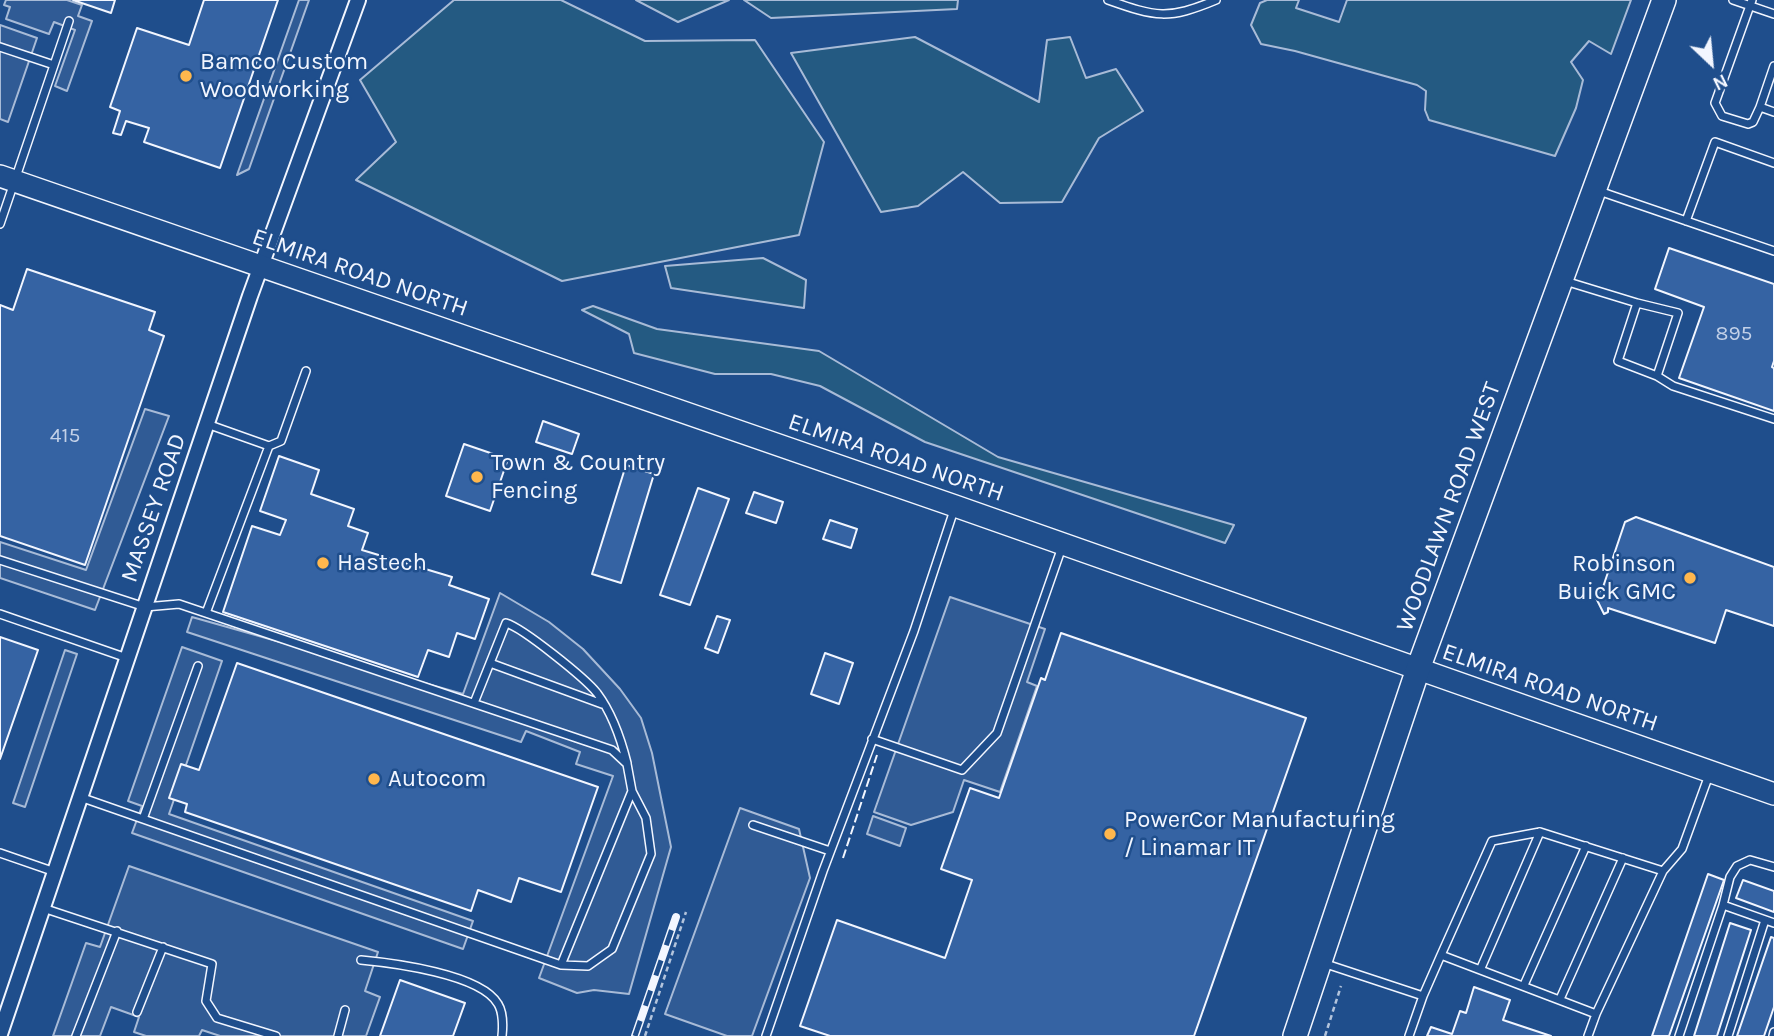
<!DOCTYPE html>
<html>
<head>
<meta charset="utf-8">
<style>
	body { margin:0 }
	#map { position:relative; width:1774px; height:1036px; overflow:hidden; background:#1f4e8c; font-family:Karla,sans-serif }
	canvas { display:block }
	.north { position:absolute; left:1676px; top:28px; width:70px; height:70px; -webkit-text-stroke:5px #1f4e8c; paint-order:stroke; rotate:154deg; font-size:19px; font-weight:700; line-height:28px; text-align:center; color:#f2f6ff }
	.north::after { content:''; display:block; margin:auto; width:24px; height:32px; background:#f2f6ff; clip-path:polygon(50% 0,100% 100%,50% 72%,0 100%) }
</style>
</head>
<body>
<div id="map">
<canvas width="1774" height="1036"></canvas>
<div class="north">N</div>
</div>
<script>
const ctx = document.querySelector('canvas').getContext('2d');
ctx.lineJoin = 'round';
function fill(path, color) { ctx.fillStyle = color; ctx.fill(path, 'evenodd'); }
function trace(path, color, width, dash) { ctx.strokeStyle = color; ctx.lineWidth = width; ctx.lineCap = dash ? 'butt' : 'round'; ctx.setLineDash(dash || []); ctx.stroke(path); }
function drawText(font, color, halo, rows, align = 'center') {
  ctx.font = font + ' Karla,sans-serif'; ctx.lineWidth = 5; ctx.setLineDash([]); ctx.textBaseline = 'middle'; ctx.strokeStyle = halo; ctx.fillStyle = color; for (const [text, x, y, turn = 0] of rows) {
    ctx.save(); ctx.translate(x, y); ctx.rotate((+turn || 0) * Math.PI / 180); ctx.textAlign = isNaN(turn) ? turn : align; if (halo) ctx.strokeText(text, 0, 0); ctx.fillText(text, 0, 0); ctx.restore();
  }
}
const green = new Path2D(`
	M454,0H561L645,41L755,40L824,142L799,235L562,281L356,180L396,142L360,80Z
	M636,0H729L678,22Z
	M744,0H958L957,9L771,18Z
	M1267,0H1299L1296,8L1339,22L1347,0H1631L1611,54L1589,41L1571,62L1583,80L1576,108L1555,156L1429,120L1425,110L1426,91L1417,85L1295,51L1261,44L1251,25L1260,3Z
	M915,37L1039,102L1047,40L1070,37L1086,78L1116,69L1143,111L1099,138L1062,202L1000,203L963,172L918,206L881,212L791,53Z
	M763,258L806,280L804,308L671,288L665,266Z
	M593,306L657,329L819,351L998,457L1234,525L1225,543L925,442L820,386L771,374H715L634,353L629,334L582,310Z`);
fill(green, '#245a82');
trace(green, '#a8bbd7', 2);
const parking = new Path2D(`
	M6,0H67L82,5L78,16L92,21L67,91L55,86L75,30L54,22L49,34L6,19L10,7L4,5Z
	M299,0H309L249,169L237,175Z
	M0,25L37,38L8,122L0,119Z
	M145,409L169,416L95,610L0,578V542L86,570Z
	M500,593L549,622L583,649L620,689L641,718L652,753L671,847L629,994L594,990L577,993L539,978L613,776L576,764L580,752L526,731L521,742L187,632L192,617L463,694Z
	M950,597L1045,629L1027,682L1037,686L1000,792L964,780L953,812L911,825L874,812Z
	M182,647L222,661L169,814L473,921L463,949L132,833L142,806L128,801Z
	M65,650L77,654L25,807L13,803Z
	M740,808L799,829L810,878L752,1036H727L665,1014Z
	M873,816L906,828L900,846L867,834Z
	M129,866L378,952L365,991L380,997L366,1036H220L202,1030L199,1036H146L134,1032L139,1017L111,1007L100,1036H53L86,943L100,947Z`);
fill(parking, '#305b95');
trace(parking, '#a8bbd7', 2);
const building = new Path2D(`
	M73,0H115L111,13Z
	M204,0H278L220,168L144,142L149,128L126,121L121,135L113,133L120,111L110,107L137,28L189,45Z
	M1669,248L1774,284V361L1772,367L1774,368V411L1679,378L1704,307L1655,289Z
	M27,269L155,312L149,330L164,336L85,565L0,536V305L13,310Z
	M543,421L579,434L572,454L536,442Z
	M464,444L508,459L490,511L446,496Z
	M279,456L319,470L311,494L354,509L348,526L368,533L362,550L452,577L449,585L489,599L475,639L457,633L449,657L428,650L418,677L223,612L252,526L280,535L286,520L260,511Z
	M626,465L654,474L621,583L592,574Z
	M698,488L729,499L690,605L660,595Z
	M754,492L783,502L776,523L746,513Z
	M1636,517L1774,567V626L1726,610L1715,643L1608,608V612L1604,614L1594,594L1602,590L1625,522Z
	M830,520L857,529L851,548L823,539Z
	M717,616L730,620L718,653L705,648Z
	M1061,633L1306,718L1194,1036H830L800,1026L837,920L945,958L972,880L941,869L970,788L999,798L1041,678L1045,680Z
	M0,637L38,650L0,759Z
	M825,653L853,663L839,704L811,694Z
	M237,663L598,787L561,892L519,878L511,902L478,890L471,911L185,812L187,804L169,798L181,764L199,770Z
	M1708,874L1724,880L1669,1036H1652Z
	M1743,880L1774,891V912L1736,898Z
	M1730,923L1751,930L1717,1036H1694Z
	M1771,937L1774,938V1007L1764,1036H1737Z
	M400,980L465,1003L453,1036H380Z
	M1474,987L1510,1000L1503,1020L1551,1036H1427L1431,1027L1452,1034L1460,1011L1466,1013Z`);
fill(building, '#3563a3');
trace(building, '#f2f6ff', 2);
const lane = new Path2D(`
	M1108,0C1156,17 1168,20 1216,0
	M1733,0L1774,14
	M1752,0L1715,103L1722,116L1748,124L1753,122L1760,107
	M0,47L54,65
	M1774,66L1760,107L1774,112
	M1596,190L1774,251
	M1686,221L1715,142L1774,163
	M0,224L69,21
	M1565,281L1637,303L1618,361L1657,376L1673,386L1774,419
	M1637,303L1678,313L1657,376
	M207,424L269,446
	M0,560L145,607L179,604L612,750L627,764L632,791L561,965L80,797
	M206,613L269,446L281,441L306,371
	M0,614L127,658
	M490,663L602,704
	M474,703L506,623C523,628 585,678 597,693C612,713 621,739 627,763
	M872,739L962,770L997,733L1062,547
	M143,819L198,666
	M753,825L830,851
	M0,853L55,872
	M1774,867L1750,860L1737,866L1730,877L1723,905L1774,923
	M43,908L212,964L206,1001L217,1018L276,1036
	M1441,955L1492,841L1540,832L1663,871
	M361,960C393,963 481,974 498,1004C503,1012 503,1027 502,1036
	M1323,963L1423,996L1441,955L1596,1014L1663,871L1682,849L1709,775
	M561,965L588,966L612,949L651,854L646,818L632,791
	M1481,968L1540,832
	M1524,985L1586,846
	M1560,999L1623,858
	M137,1012L163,947
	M76,1036L117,931
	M338,1036L345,1010
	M766,1036L823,871L914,631L954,510
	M1409,1036L1423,996
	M1588,1036L1596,1014
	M1679,1036L1723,905
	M1728,1036L1765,920
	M1773,1036L1774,1032`);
const street = new Path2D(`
	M0,1034L250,296L358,0`);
const secondary = new Path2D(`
	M0,176L955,506L1774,794`);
const primary = new Path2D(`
	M1295,1036L1418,669L1664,0`);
trace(lane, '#f2f6ff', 10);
trace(street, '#f2f6ff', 18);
trace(secondary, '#f2f6ff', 24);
trace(primary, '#f2f6ff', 26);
trace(new Path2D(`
	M645,1036L686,912
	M1325,1036L1341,986`), '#b3c4dc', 2.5, [5, 3.5]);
trace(lane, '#1f4e8c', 7);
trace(street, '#1f4e8c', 14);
trace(secondary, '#1f4e8c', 21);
trace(primary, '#1f4e8c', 23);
const rail = new Path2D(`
	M635,1036L676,917`);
trace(rail, '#f2f6ff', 8);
trace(rail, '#1f4e8c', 5, [16]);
trace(new Path2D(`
	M843,858L877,755`), '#f2f6ff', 2, [9, 3.5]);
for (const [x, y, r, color] of [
	[186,76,7,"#ffb74d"],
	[477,477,7,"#ffb74d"],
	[323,563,7,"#ffb74d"],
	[1690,578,7,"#ffb74d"],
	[374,779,7,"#ffb74d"],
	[1110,834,7,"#ffb74d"]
]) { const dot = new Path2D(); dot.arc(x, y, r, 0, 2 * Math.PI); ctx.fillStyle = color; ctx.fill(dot); trace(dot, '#1f4e8c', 2.5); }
drawText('21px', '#c3d1e8', null, [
	["895",1734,334],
	["415",65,436]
]);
drawText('24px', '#f2f6ff', '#1f4e8c', [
	["Bamco Custom",200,62],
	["Woodworking",200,90],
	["Town & Country",491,463],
	["Fencing",491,491],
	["Hastech",337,563],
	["Robinson",1676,564,"right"],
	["Buick GMC",1676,592,"right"],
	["Autocom",388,779],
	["PowerCor Manufacturing",1124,820],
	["/ Linamar IT",1124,848]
], 'left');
drawText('24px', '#f2f6ff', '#1f4e8c', [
	["ELMIRA ROAD NORTH",360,273,19],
	["ELMIRA ROAD NORTH",896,458,19],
	["WOODLAWN ROAD WEST",1449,507,-70],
	["MASSEY ROAD",154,508,-71],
	["ELMIRA ROAD NORTH",1550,688,19]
]);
</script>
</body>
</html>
